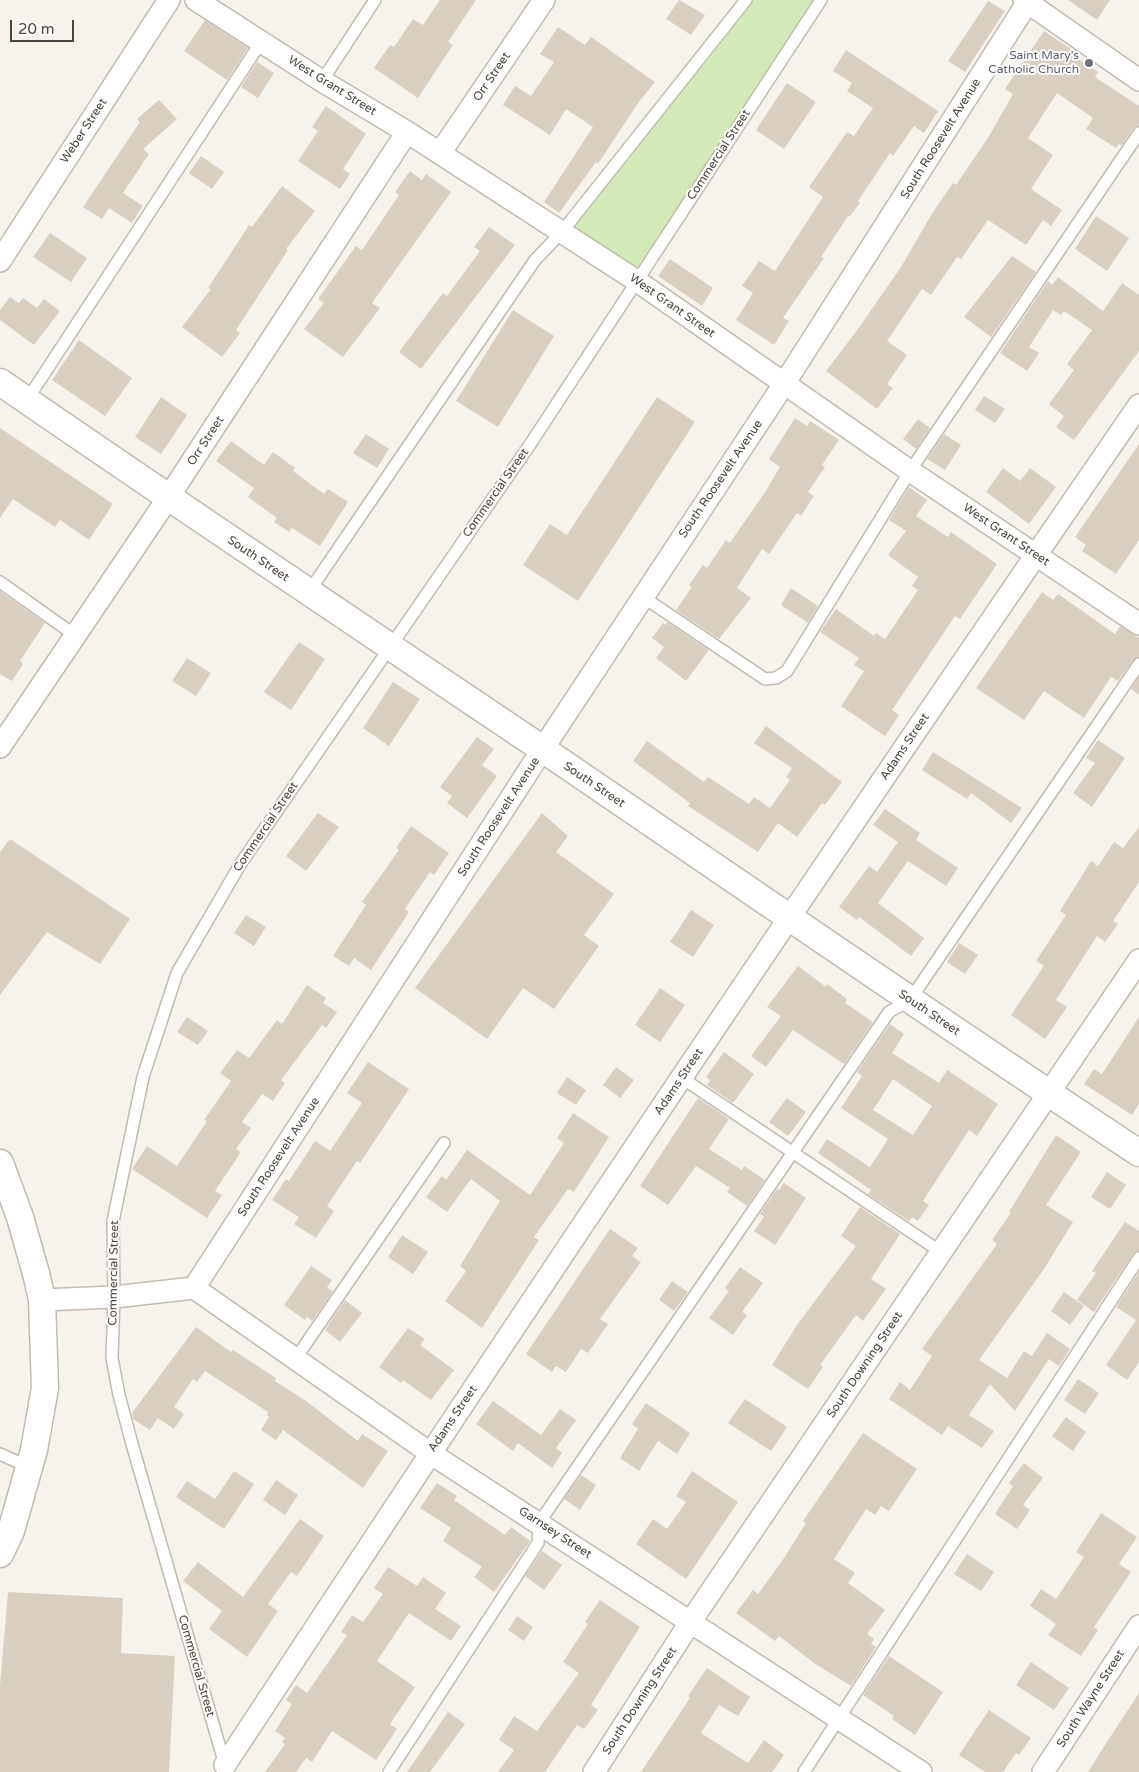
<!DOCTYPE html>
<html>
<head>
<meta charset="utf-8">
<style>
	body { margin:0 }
	#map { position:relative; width:1139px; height:1772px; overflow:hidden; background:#f6f3ec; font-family:"Varela Round",sans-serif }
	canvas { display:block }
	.scale { position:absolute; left:10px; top:20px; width:64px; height:22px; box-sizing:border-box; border:2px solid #4b4439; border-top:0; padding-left:6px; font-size:15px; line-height:18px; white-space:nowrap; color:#4b4439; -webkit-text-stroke:4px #fff; paint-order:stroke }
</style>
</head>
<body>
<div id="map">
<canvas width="1139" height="1772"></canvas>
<div class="scale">20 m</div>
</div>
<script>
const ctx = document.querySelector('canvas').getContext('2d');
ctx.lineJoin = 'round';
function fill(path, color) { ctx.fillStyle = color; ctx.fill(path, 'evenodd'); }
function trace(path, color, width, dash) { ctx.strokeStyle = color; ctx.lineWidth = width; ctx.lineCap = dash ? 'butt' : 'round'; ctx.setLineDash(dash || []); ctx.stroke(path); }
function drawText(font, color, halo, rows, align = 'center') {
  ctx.font = font + ' "Varela Round",sans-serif'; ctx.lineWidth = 4; ctx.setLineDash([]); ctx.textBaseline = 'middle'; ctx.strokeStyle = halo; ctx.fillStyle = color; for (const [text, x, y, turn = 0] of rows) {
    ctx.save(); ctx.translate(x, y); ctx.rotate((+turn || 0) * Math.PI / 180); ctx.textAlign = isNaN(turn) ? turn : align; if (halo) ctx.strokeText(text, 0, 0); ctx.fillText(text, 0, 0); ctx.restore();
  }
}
fill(new Path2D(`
	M746,0H821L637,281L561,233Z`), '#d2eab5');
fill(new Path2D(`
	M440,0H476L448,42L453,45L418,98L374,68L390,45L394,47L413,19L423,25Z
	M679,0L705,15L691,35L666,19Z
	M1068,0H1110L1097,20Z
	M988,1L1005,11L965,72L948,61Z
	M205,20L248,48L227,80L184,51Z
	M558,27L585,45L591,37L655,82L638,103L598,164L596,162L559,213L544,202L593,127L566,109L550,135L503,105L515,86L531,96L554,62L540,54Z
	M1044,31L1077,53L1075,56L1098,72L1095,77L1139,106V126L1133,128L1122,145L1119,144L1116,148L1086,129L1093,118L1057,93L1028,138L1053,155L1031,189L1062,210L1051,226L1043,220L1026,245L988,220L961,259L957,257L931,295L922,289L887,341L907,355L887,384L893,388L877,409L826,371L858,329L901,267L933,212L953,183L956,185L989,136L1013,94L1005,89Z
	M846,50L938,111L924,133L914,126L893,156L890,153L858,201L860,203L849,217L848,216L821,257L824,258L783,318L789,321L774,345L736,320L753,293L742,286L759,261L775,271L823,197L809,187L847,132L854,136L873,108L847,91L852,83L833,71Z
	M257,62L274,73L258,98L241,87Z
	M787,83L816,102L784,149L756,130Z
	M159,100L177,119L143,149L149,154L123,193L143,206L132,223L109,208L102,219L83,207L140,122L137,119Z
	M326,106L366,134L343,169L350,174L340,189L298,161L318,131L312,127Z
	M201,156L224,172L212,189L189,173Z
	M410,171L422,180L426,174L451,192L372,303L380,308L343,357L304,329L324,303L318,299L356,246L362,250L399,195L395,192Z
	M282,186L315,211L286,249L288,250L236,330L240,333L222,357L182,327L211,289L208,288L249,225L252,227Z
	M1096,216L1129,238L1107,271L1075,249Z
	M489,227L515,245L421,369L399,352L443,293L447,296L480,251L474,247Z
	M50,233L87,258L71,282L33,257Z
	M1012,256L1036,272L991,337L964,317Z
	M670,259L713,288L702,306L658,276Z
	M1058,277L1103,311L1122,283L1139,295V351L1074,440L1056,427L1064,416L1049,404L1074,370L1067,364L1092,330L1064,311L1061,315L1053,310L1029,347L1039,353L1027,371L1000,353L1048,281L1052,285Z
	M10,297L19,303L23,298L37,308L44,299L60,311L34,345L0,320V310Z
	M513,310L554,336L498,427L456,401Z
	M79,340L132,378L105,416L52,380Z
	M984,396L1005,409L995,423L975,410Z
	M161,397L187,415L161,454L135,437Z
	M657,397L695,422L578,601L523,565L550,524L567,535Z
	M795,418L807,426L810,421L839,440L822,465L825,467L808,492L814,496L801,516L797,513L769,554L762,549L737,588L751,598L719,639L676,610L692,587L689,585L703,565L707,568L726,540L730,543L765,492L780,467L769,459Z
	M918,419L930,428L916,449L903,439Z
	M0,428L113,504L89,540L60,520L55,527L13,499L0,518Z
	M366,434L389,449L377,468L353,453Z
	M944,434L961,445L945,470L927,459Z
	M231,441L264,465L273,452L295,468L293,471L324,494L328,489L348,502L320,546L292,528L289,532L274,522L277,518L248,497L254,488L216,461Z
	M1139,444V540L1116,574L1082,551L1086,545L1075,537Z
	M1003,468L1020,481L1030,468L1056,487L1029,524L986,492Z
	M909,487L927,500L916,516L948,537L951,532L997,564L960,619L955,616L892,710L899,715L885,736L841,706L864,671L854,665L859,658L820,632L836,609L874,636L876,633L885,639L918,590L912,586L918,577L888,555L906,531L889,520Z
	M791,588L818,606L808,623L781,605Z
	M0,591L45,623L20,661L23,664L12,681L0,674Z
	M1042,592L1053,600L1058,594L1115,634L1120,626L1139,638V657L1133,660L1118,681L1111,677L1084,718L1044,691L1024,720L976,688Z
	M667,622L709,650L686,681L656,658L664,647L652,638L663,623L666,625Z
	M299,642L325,659L291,710L264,692Z
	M187,658L211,673L196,696L172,681Z
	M1139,677V695L1131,689Z
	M393,682L420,699L389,746L363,728Z
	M766,726L842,782L825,805L822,803L797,837L778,823L758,852L688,806L690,803L633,761L647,741L704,782L708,777L749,804L754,797L770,808L790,780L786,777L792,768L754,743Z
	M477,737L494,749L482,765L497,776L467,818L447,803L452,796L440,787Z
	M1098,740L1125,758L1092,807L1073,793L1095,763L1086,758Z
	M933,752L1022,808L1011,823L971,793L967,799L922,770Z
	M885,809L920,833L916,840L958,868L946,886L908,861L878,903L924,938L911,956L859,917L857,920L839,907L869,866L877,872L898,842L873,825Z
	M318,813L339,827L306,871L286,856Z
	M542,813L568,836L556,852L614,894L584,935L599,946L554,1009L523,988L487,1039L415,988Z
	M411,826L449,853L434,875L430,872L405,909L409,912L371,970L354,958L349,966L333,956L366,905L362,902L399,850L396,848Z
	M1139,827V882L1113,921L1118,924L1105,942L1097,936L1056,1000L1067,1007L1045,1039L1011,1015L1044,966L1036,961L1066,915L1060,911L1091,861L1098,866L1114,842L1123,848Z
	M10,839L130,919L100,964L47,932L0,995V852Z
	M691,910L714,925L693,957L670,942Z
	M246,915L266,927L254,946L234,933Z
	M959,943L978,955L965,974L947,962Z
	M798,966L826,987L827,984L847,999L845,1003L873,1022L844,1064L793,1030L766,1067L751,1056L781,1016L767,1007Z
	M307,985L326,998L323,1003L337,1012L326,1028L322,1025L281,1080L285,1083L273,1101L262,1094L242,1122L251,1128L236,1149L241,1152L215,1191L222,1195L207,1218L132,1169L147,1146L177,1166L207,1121L204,1120L231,1081L220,1073L237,1050L249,1058L277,1020L282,1024Z
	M660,988L685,1005L660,1042L635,1025Z
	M187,1017L208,1031L198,1045L177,1032Z
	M1139,1017V1104L1132,1115L1084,1084L1094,1069L1102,1074Z
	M890,1024L904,1034L892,1053L939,1083L947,1070L998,1104L977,1136L969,1130L923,1201L929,1205L918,1221L912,1217L909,1221L868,1194L871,1190L818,1153L827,1139L870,1167L888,1139L841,1108L862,1076L857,1072ZM893,1079L932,1106L913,1135L873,1110Z
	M724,1052L754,1074L733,1103L707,1085L710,1080L706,1077Z
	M368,1062L409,1089L360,1163L357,1161L327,1206L334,1211L316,1238L294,1224L299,1217L272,1200L286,1179L289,1181L315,1141L330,1151L362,1103L347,1093Z
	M616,1067L634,1080L620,1098L603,1085Z
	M567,1077L586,1090L576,1105L557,1093Z
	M698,1098L729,1119L709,1149L742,1170L744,1166L765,1180L747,1206L727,1192L730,1188L696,1166L668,1205L640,1186Z
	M787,1098L806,1112L788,1136L769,1122Z
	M573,1113L609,1137L574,1192L568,1189L534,1237L539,1240L482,1328L445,1301L466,1271L460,1266L500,1201L471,1179L447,1212L426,1197L442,1176L446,1180L467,1150L530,1195L564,1143L557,1138Z
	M1056,1135L1081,1152L1046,1205L1073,1222L1044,1269L979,1360L1007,1378L1024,1351L1032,1356L1047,1333L1070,1349L1059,1366L1049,1359L1015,1411L990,1384L969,1415L994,1431L982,1448L948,1426L942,1435L889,1399L900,1382L910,1390L932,1356L922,1349L997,1244L992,1240L1011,1213L1009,1212Z
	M1107,1172L1126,1185L1110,1209L1091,1197Z
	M784,1183L806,1198L775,1245L754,1231L764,1217L760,1214L777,1189L779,1190Z
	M860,1207L900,1234L871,1279L886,1289L863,1321L856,1315L820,1365L823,1367L808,1389L772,1365L797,1325L856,1246L841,1236Z
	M1125,1222L1139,1231V1251L1133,1254L1094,1312L1077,1300L1096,1273L1092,1271Z
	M610,1229L638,1248L632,1256L641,1262L600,1319L608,1324L588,1353L581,1349L566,1372L556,1366L552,1372L526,1354Z
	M402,1235L428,1252L413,1274L388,1257Z
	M311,1266L332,1280L327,1287L333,1292L312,1321L307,1317L305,1320L284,1305Z
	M740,1267L763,1283L742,1312L747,1315L733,1335L709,1318L729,1291L725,1288Z
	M1139,1272V1362L1127,1380L1106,1365L1136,1320L1116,1307Z
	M672,1281L688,1292L674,1311L659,1300Z
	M1064,1292L1084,1306L1070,1325L1051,1311Z
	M345,1300L362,1313L340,1342L325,1330Z
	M196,1327L231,1352L233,1350L276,1378L275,1381L306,1401L358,1441L362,1434L388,1451L363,1488L283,1430L276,1440L261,1430L269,1417L267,1415L268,1412L205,1371L197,1382L193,1379L174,1407L184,1414L174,1429L158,1418L150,1430L133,1419L132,1413Z
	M408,1328L425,1339L420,1345L454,1370L431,1400L403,1380L401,1383L379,1367Z
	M1078,1379L1099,1393L1085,1414L1064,1400Z
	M745,1399L787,1427L771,1451L728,1423Z
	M493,1401L541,1435L560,1409L576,1420L556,1448L562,1453L552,1468L518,1443L513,1451L476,1424Z
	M646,1403L690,1433L677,1454L658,1441L639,1471L620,1458L638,1429L632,1424Z
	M1066,1417L1086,1432L1073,1451L1052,1436Z
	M863,1433L917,1469L889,1511L881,1506L875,1515L866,1509L834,1559L855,1573L848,1583L885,1610L867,1634L874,1639L871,1644L876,1647L851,1686L814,1663L779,1636L775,1641L736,1613L753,1590L758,1594L784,1558L806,1523L803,1521Z
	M1024,1463L1043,1478L1023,1505L1030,1510L1017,1529L995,1514L1013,1486L1009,1483Z
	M234,1471L254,1484L224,1529L176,1497L187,1481L215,1499Z
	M692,1471L738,1502L686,1579L636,1544L653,1519L667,1529L686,1502L676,1496Z
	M581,1475L596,1485L580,1510L564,1499Z
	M276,1480L298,1495L285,1515L263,1500Z
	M437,1483L457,1496L454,1500L505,1535L511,1527L530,1541L494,1592L474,1577L482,1567L443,1541L451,1528L420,1508Z
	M1101,1513L1137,1537L1119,1564L1131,1572L1094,1627L1098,1630L1081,1656L1048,1635L1056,1624L1030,1606L1041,1589L1056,1599L1084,1557L1076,1552Z
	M300,1519L324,1536L297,1576L291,1572L268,1604L278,1611L247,1657L209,1629L222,1611L183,1581L198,1562L243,1597Z
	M542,1551L562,1565L544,1590L525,1576Z
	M967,1554L994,1572L981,1591L954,1574Z
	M388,1567L417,1586L423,1577L446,1593L435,1609L461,1626L451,1641L409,1613L377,1661L415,1687L390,1724L397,1729L376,1760L332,1731L312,1762L306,1758L296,1772H265L285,1744L282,1742L285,1738L275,1731L292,1704L286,1700L296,1685L307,1693L347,1635L341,1632L352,1615L363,1622L383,1594L374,1588Z
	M8,1592L123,1598L121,1653L175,1656L169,1772H0V1686Z
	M600,1600L640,1627L591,1705L598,1710L584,1729L577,1725L545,1772H498L514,1750L499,1740L514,1716L537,1731L579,1673L563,1662L588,1624L585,1622Z
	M517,1616L533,1627L524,1641L508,1630Z
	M889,1656L943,1692L915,1735L892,1719L894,1716L863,1695Z
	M1031,1662L1069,1688L1054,1710L1016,1685Z
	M707,1668L750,1697L738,1716L719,1705L701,1733L748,1763L764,1740L784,1755L772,1772H641L690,1698L688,1696Z
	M1139,1693V1772H1088L1103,1748Z
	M989,1710L1031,1738L1019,1755L1016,1753L1003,1772H985L959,1755Z
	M448,1712L465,1724L430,1772H407Z`), '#d8cfc1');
const service = new Path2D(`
	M322,81L375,0
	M27,400L261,42
	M0,582L76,636
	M308,593L535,260L561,233L746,0
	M643,597L765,679L776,678L787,671L910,471L1139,133
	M682,1078L941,1252
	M296,1358L444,1143
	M0,1454L29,1467
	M225,1765L132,1444L119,1395L112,1358L114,1297L113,1221L143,1077L177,973L241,863L531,443L821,0
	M389,1772L538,1543L539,1523L889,1012L910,1000L1139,664
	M804,1772L1139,1258`);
const minor = new Path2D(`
	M196,0L322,81L407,132L637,281L910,471L1139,624
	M1024,0L1139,80
	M440,153L544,0
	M0,261L169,0
	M0,747L168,498L407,132
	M194,1288L542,750L784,384L1029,0
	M194,1288L430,1453L921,1772
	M42,1300L114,1297L194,1288
	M225,1765C525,1308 829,855 1139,405
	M594,1772L691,1621L1139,960
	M1043,1772L1139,1626`);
const tertiary = new Path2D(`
	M0,382C178,505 358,625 538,746C738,882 937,1020 1139,1153
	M0,1163L20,1217L37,1277L42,1300L45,1388L34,1450L11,1531L0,1554`);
trace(service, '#c2bbae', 14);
trace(minor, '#c2bbae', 24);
trace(tertiary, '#c2bbae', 29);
trace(service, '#fff', 11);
trace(minor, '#fff', 21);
trace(tertiary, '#fff', 26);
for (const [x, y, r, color] of [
	[1089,63,5,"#6b7280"]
]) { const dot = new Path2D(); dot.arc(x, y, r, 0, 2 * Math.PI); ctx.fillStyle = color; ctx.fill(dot); trace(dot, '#fff', 2); }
drawText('12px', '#5b616d', '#fff', [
	["Saint Mary’s",1079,56],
	["Catholic Church",1079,70]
], 'right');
drawText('12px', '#4b4439', '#fff', [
	["Orr Street",492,77,-56],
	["West Grant Street",332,86,32],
	["Weber Street",84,131,-57],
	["South Roosevelt Avenue",941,139,-58],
	["Commercial Street",719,155,-57],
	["West Grant Street",672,306,35],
	["Orr Street",206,441,-57],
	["South Roosevelt Avenue",721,479,-56],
	["Commercial Street",496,493,-55],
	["West Grant Street",1006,535,34],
	["South Street",258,559,34],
	["Adams Street",905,747,-56],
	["South Street",594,785,34],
	["South Roosevelt Avenue",499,817,-57],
	["Commercial Street",266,827,-56],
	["South Street",929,1013,34],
	["Adams Street",679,1082,-56],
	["South Roosevelt Avenue",279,1157,-57],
	["Commercial Street",114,1273,-89],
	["South Downing Street",865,1365,-56],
	["Adams Street",453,1419,-56],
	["Garnsey Street",555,1533,33],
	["Commercial Street",196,1666,74],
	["South Wayne Street",1091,1699,-57],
	["South Downing Street",640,1701,-57]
]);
</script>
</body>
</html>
